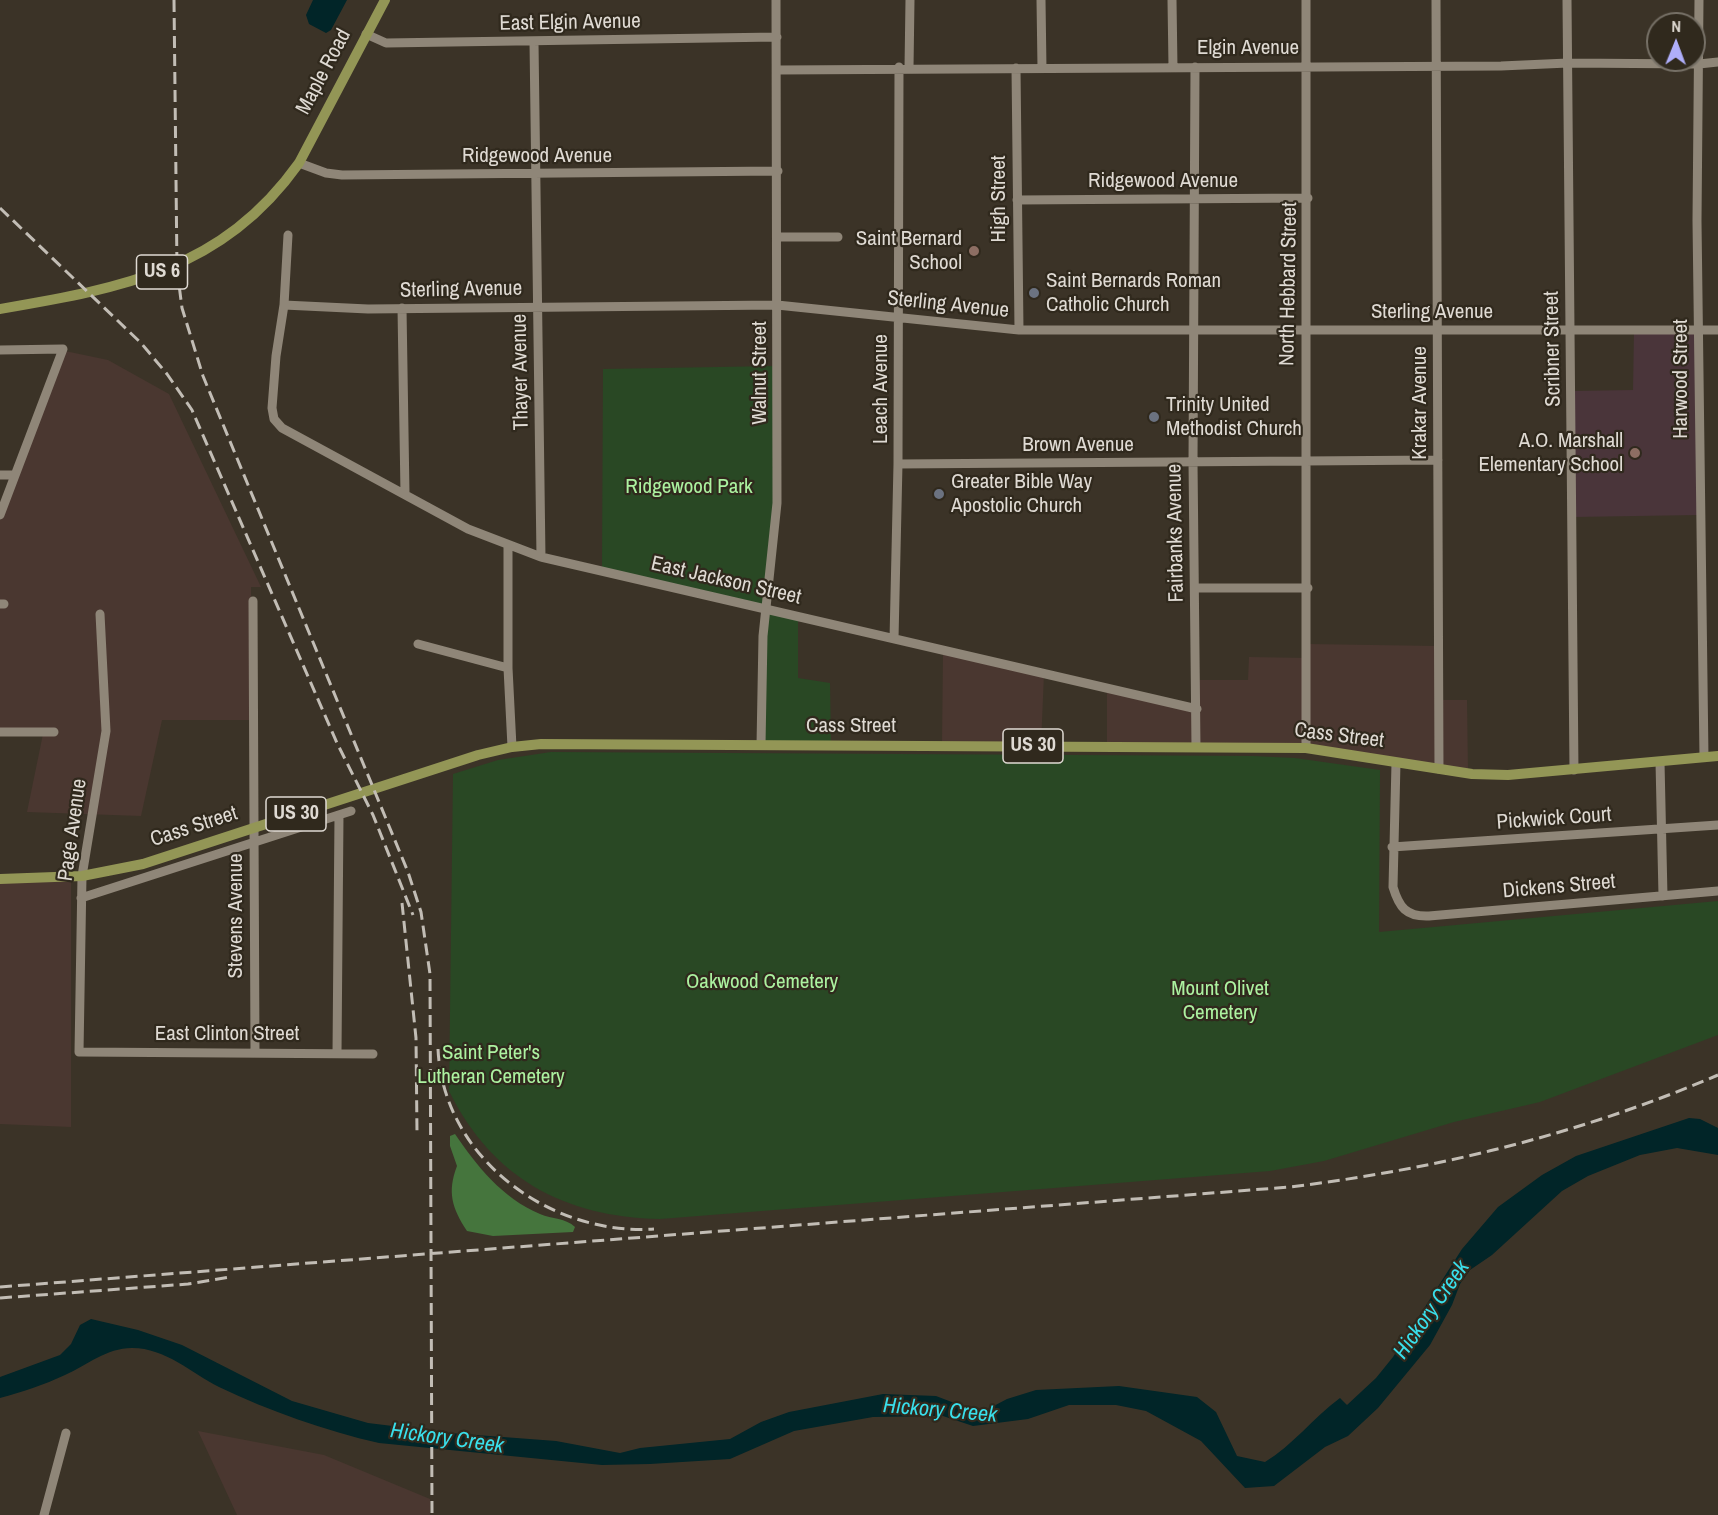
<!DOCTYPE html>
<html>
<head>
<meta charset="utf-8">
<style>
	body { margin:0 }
	#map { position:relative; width:1718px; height:1515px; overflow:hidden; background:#3b3327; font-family:"Archivo Narrow",sans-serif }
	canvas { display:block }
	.north { position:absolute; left:1646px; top:12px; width:60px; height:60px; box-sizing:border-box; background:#30291d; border:2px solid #767066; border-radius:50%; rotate:1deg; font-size:16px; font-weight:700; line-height:24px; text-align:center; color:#dfdad3 }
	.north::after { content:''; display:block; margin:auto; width:21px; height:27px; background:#afaefa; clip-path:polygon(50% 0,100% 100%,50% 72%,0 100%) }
</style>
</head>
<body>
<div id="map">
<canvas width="1718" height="1515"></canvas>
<div class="north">N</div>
</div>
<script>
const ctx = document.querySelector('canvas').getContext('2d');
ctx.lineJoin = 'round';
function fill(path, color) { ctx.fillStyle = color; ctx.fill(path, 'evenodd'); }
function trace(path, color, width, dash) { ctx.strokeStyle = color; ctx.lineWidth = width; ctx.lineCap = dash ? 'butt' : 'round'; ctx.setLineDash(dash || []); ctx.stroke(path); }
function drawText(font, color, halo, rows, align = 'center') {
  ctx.font = font + ' "Archivo Narrow",sans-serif'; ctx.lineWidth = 4.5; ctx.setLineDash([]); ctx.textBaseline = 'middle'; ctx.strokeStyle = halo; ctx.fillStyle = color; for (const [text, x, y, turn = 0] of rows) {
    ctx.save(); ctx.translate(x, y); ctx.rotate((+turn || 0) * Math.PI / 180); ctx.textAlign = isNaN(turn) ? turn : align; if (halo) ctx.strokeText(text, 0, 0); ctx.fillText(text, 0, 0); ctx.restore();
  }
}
fill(new Path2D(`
	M65,351L108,360L169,394L261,587H251V720H162L141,816L27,812L43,734H0V519Z
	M1308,644L1438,646V700H1467L1468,772L1304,747L1107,746V689L1197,710V680H1248L1249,657L1308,658Z
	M943,652L1044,674L1041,745L942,744Z
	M71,878V1127L0,1124V881Z
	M198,1431L324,1455L430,1499V1515H237Z`), '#4a3730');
fill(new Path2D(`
	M1634,331H1697L1698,515L1574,517L1573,391L1633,390Z`), '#4a353a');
fill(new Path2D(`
	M776,366L777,502L766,608L602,569L603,369Z
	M767,609L798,617V678L830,683L831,744L762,743Z
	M551,752L1253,756L1295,758L1380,770L1379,932L1718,901V1035L1540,1102L1454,1122L1324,1161L1270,1171L660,1219C564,1217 492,1178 449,1091L453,774L498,760Z`), '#294824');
fill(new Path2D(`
	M455,1134C477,1166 502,1198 540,1214C552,1219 566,1218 575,1227L573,1232L493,1236L467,1231C452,1208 447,1192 457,1166L450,1146V1136Z`), '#45753d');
fill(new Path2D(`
	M313,0H347L331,30L326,33L309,24L306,15Z
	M1689,1118L1700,1119L1718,1128V1155L1677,1148L1640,1155L1588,1176L1562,1191L1492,1255L1470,1270L1460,1284L1452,1305L1430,1345L1378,1408L1348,1436L1325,1447L1274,1486L1245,1488L1201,1441L1146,1411L1116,1405H1069L1028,1419L973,1426L943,1416L873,1417L794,1431L730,1459L650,1464L602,1465L379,1443C326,1431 269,1411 219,1387C191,1373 166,1348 132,1348C106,1348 88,1365 65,1375C44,1385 22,1392 0,1398V1377L60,1355L71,1344L80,1325L91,1319L138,1330L182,1345L292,1401L368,1423L450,1433L556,1441L620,1453L640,1448L730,1439L761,1422L789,1412L883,1394L936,1396L970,1409H988L1007,1399L1036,1390L1119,1386L1197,1397L1216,1412L1237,1456L1265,1462C1293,1445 1313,1418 1340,1398L1347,1405L1376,1378L1393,1357L1462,1249L1498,1207L1542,1175L1576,1156Z`), '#012528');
trace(new Path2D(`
	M1041,0L1042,68
	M1172,0L1173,67
	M1306,0V748
	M1436,0L1439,769
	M1567,0L1574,770
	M1699,0L1697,221L1704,757
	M366,34L386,43L777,37
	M534,42L541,557
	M1195,67L1193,462L1196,747
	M909,68L910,0
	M1016,68L1019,330
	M778,70L1501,66L1568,63L1699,64L1718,62
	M299,163L326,173L342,175L778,171
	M1017,200L1308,198
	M288,235L284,305L276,356L272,408L274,419L282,428L468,529L541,557L1197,709
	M777,237H838
	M284,305L368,309L777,305L1019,330H1718
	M402,308L405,494
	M0,350L63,349L0,515
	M898,464L1438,460
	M0,475H15
	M508,546V668L512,747
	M1195,588H1308
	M253,601L255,1052
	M0,604H4
	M100,614L106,731L82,876L79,1052L373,1054
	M894,639L898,464L899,67
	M418,644L508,668
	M0,732H54
	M761,745L763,636L777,503L776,0
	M1660,762L1663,896
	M1396,763L1393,887C1399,907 1406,917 1429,916L1718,891
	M1392,847L1718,825
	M81,898L351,811
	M337,1053L339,815
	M44,1515L66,1433`), '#8f8678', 9);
trace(new Path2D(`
	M0,309C122,288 222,271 299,163L385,0
	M0,879L82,876L143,864L478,755L512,747L541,744L1306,748L1472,774L1508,775L1718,756`), '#939656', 10);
trace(new Path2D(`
	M174,0L177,269L182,308L203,376L408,872L421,912L430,974L432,1515
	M0,208L141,343L167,374L192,410L337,743L373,815L413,915
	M402,903L416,1038L417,1133
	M438,1049C443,1158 550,1236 654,1229
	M0,1287L1290,1187C1438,1169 1580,1134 1718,1075
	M0,1298L188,1284L230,1277`), '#c2bdb5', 3, [12, 6]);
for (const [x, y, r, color] of [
	[974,251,6,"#8d6e63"],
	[1034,293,6,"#6b7280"],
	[1154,417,6,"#6b7280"],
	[1635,453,6,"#8d6e63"],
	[939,494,6,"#6b7280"]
]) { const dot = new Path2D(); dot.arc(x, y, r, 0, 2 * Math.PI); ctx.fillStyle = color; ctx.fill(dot); trace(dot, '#30291d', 2); }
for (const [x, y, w] of [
	[162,272,51],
	[1033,746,60],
	[296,814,60]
]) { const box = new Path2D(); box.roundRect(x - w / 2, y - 17, w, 34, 4.5); ctx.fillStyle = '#30291d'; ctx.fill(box); trace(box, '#dfdad3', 1.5); }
drawText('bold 20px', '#dfdad3', null, [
	["US 6",162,272],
	["US 30",1033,746],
	["US 30",296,814]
]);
drawText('21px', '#dfdad3', '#30291d', [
	["East Elgin Avenue",570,23,-1],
	["Elgin Avenue",1248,48],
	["Maple Road",324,72,-62],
	["Ridgewood Avenue",537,156],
	["Ridgewood Avenue",1163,181],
	["High Street",999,199,-90],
	["North Hebbard Street",1289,284,-89],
	["Sterling Avenue",461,290,-1],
	["Sterling Avenue",948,305,6],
	["Sterling Avenue",1432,312],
	["Scribner Street",1553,349,-91],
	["Thayer Avenue",521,372,-91],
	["Walnut Street",760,373,-90],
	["Harwood Street",1681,379,-90],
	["Leach Avenue",881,389,-90],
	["Krakar Avenue",1420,403,-90],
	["Brown Avenue",1078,445],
	["Fairbanks Avenue",1176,533,-91],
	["East Jackson Street",726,581,13],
	["Cass Street",851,726],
	["Cass Street",1339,736,7],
	["Pickwick Court",1554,819,-4],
	["Cass Street",194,827,-18],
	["Page Avenue",73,830,-82],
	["Dickens Street",1559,887,-5],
	["Stevens Avenue",236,916,-90],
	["East Clinton Street",227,1034]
]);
drawText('21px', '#dfdad3', '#30291d', [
	["Saint Bernard",962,239,"right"],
	["School",962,263,"right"],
	["Saint Bernards Roman",1046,281],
	["Catholic Church",1046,305],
	["Trinity United",1166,405],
	["Methodist Church",1166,429],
	["A.O. Marshall",1623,441,"right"],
	["Elementary School",1623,465,"right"],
	["Greater Bible Way",951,482],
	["Apostolic Church",951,506]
], 'left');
drawText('21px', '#acf2a0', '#30291d', [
	["Ridgewood Park",689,487],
	["Oakwood Cemetery",762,982],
	["Mount Olivet",1220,989],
	["Cemetery",1220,1013],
	["Saint Peter's",491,1053],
	["Lutheran Cemetery",491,1077]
]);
drawText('italic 22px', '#39dfeb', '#30291d', [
	["Hickory Creek",1432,1310,-55],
	["Hickory Creek",940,1411,5],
	["Hickory Creek",447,1439,8]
]);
</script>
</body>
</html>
